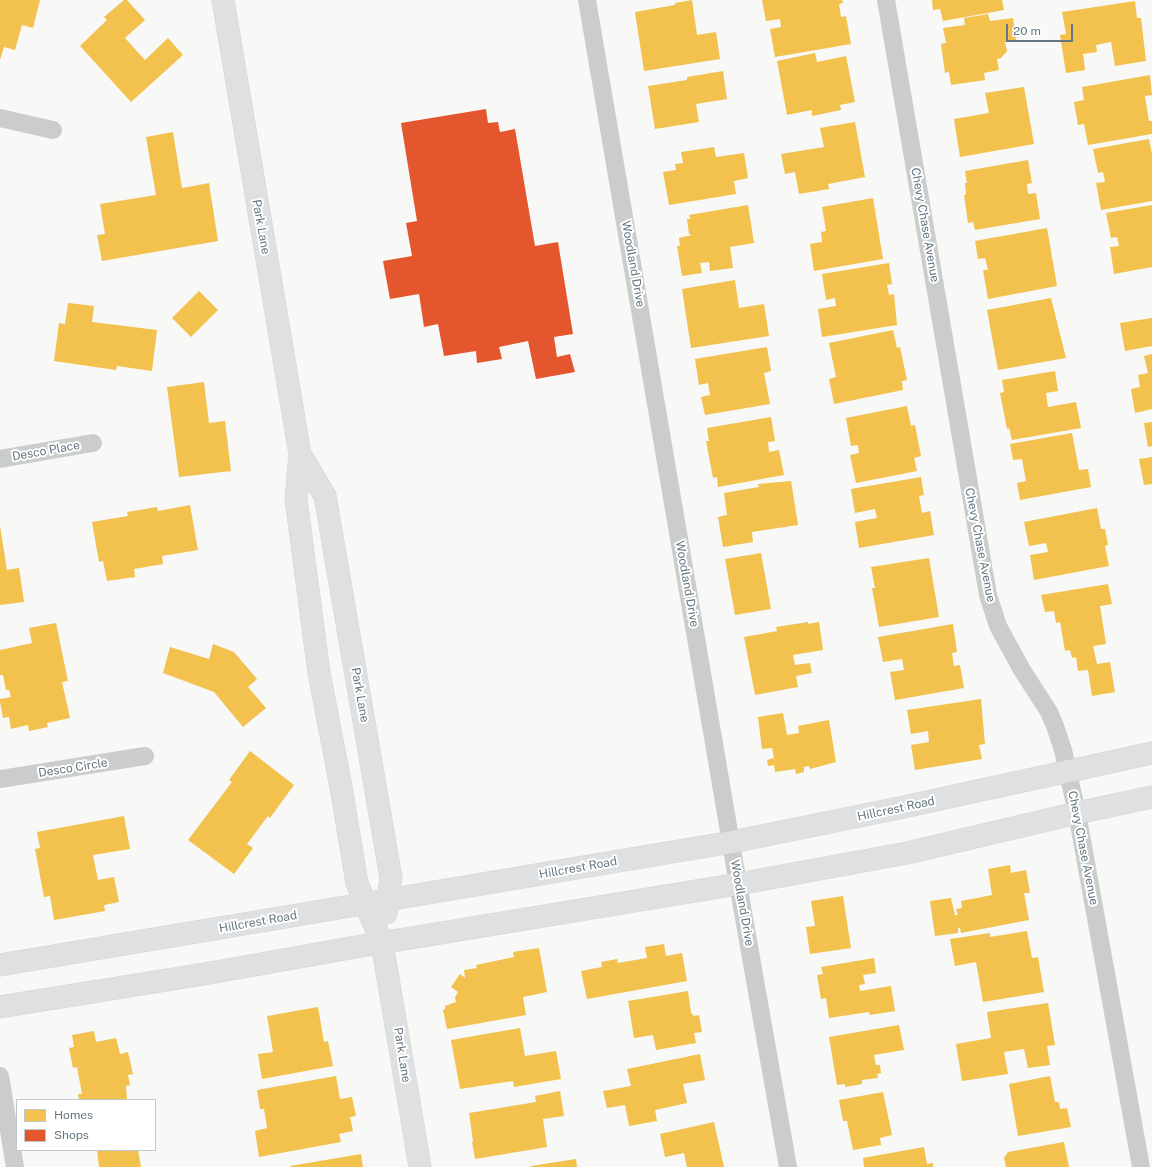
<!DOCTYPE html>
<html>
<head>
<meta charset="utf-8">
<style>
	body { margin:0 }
	#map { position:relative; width:1152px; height:1167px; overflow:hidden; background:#f8f8f7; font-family:"Public Sans",sans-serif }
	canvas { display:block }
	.legend { position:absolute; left:16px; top:1099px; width:140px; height:52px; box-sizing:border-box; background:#fff; border:1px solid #c1c8cd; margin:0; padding:5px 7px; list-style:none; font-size:12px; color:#647681 }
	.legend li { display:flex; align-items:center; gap:8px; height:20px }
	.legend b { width:20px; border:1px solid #c1c8cd }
	.scale { position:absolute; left:1006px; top:24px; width:67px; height:18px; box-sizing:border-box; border:2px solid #647681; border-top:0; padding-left:5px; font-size:12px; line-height:14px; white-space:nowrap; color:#647681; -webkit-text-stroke:3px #fff; paint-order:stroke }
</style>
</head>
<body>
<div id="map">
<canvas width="1152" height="1167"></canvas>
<ul class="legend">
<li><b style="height:11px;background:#f2c14e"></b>Homes</li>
<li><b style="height:11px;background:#e4572e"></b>Shops</li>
</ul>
<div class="scale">20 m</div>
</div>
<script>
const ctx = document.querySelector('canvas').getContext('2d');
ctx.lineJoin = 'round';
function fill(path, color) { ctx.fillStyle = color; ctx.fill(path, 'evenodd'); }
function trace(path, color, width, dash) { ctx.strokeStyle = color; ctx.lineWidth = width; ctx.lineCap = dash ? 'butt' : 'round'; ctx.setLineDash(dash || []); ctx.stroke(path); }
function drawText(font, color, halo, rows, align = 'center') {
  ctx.font = font + ' "Public Sans",sans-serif'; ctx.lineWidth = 4; ctx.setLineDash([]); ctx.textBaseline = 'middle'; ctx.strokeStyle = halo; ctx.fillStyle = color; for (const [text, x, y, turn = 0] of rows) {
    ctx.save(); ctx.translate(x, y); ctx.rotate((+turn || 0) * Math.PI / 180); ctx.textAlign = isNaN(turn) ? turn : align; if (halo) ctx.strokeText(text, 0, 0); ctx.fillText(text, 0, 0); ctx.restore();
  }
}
fill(new Path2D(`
	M0,0H40L33,28L22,25L15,50L4,47L0,60Z
	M124,0H127L145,20L125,38L145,60L168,38L183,55L131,102L80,46L107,20L104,17Z
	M692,0L697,35L716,32L720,59L644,71L635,12L675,5V3Z
	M762,0H842L843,3L839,4L841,17L846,16L851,44L775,57L770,29L781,27L780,19L766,21Z
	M932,0H1002L1004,10L943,21L940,9L933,10Z
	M1135,1L1137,18H1141L1146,61L1115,66L1111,42L1096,45L1097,52L1083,54L1085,70L1066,73L1060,35L1066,34L1062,12Z
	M988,14L990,21L1013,18L1016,40L1005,42L1007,51L1001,58L997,59L999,70L984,73L985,80L951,85L949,72L945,73L941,44L946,43L943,28L965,25L964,18Z
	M815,53L817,62L846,56L855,102L840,105L841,110L812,116V110L787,115L777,61Z
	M723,71L727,99L696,104L699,122L655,129L648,86L687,80V77Z
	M1150,75L1152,95L1145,96L1149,121H1152V134L1088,145L1084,124L1078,125L1074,102L1084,100L1082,87Z
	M1024,87L1034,144L960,157L954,119L989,113L985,93Z
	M855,122L865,177L828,184L829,189L799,194L795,172L785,174L781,154L824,147L820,128Z
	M173,132L182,188L209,183L218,241L102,261L97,235L105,234L100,204L156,195L146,137Z
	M1149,139L1152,154V201L1101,210L1096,183L1105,182L1103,172L1098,173L1093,149Z
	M714,147L716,157L744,153L748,178L734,181L736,194L669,205L663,172L676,170L675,164L683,163L681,152Z
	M1028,160L1032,183L1027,184L1028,194L1036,193L1040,219L975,230L973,222L968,223L964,195H966L965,183H967L965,171Z
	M873,198L883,259L814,271L810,244L822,242L821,232L826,231L822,207Z
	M748,205L754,243L730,247L733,268L710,271L709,262L700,263L702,273L682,276L677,246H680L679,238L692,235L689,234L687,219H690L689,215Z
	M1152,205V267L1114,274L1110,247L1119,246L1117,237L1111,238L1106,213Z
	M1047,228L1057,286L988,299L983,270H988L985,258L978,259L975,241Z
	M889,263L892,284L887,285L889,295L894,294L897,325L822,337L818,309L836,306L835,298L826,300L822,274Z
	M735,280L739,308L764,304L769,336L691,348L682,289Z
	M199,291L218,310L191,337L172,318Z
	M1051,298L1066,358L998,370L987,310Z
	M68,303L94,306L92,322L157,330L152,371L117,366L116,370L54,361L59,323L65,324Z
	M1152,318V346L1125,351L1120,323Z
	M893,330L897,348L900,347L907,380L902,381L903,390L834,404L829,379L836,377L829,343Z
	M767,347L771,371L764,373L770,404L705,415L701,397L710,395L708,383L699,385L695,359Z
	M1152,354V409L1135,413L1131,389L1140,387L1138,375L1148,373L1144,356Z
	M1055,371L1058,391L1046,393L1048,407L1076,402L1081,428L1012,440L1009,428L1007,429L1000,393L1004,392L1002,380Z
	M204,382L209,423L225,421L231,471L179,477L167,387Z
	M907,406L911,426L915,425L921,456L914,458L917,471L856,483L850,455L859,453L858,445L851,446L846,418Z
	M771,417L775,441L768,442L769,452L779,450L784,475L718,487L717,477L713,478L706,441H709L707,428Z
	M1152,422V446L1148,447L1144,423Z
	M1072,433L1079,470L1088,469L1091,487L1020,500L1017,483L1026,481L1022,459L1013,460L1010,444Z
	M1152,457V484L1144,485L1139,459Z
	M921,477L924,495L919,496L922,513L930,511L934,535L859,548L855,522L877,518L875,509L855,513L851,489Z
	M791,481L798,525L752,532L753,542L723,547L718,517L727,515L724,493L759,487L758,484Z
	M190,505L198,550L162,556L163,564L134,569L135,577L107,581L103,561L99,562L92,522L128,516L127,512L157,507L158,511Z
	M1097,508L1101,529H1105L1108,545L1105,546L1109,566L1034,580L1030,555L1048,552L1046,543L1029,546L1024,522Z
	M0,526L7,570L19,568L24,602L0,605Z
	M761,553L771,609L735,615L725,559Z
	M929,558L939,617L879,627L872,588H875L871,567Z
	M1108,584L1112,604L1100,606L1106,644L1093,646L1097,664L1110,662L1115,692L1092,696L1088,670L1078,671L1076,657L1072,658L1070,650L1065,651L1060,622L1056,623L1054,611L1045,612L1041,595Z
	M808,622V624L819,622L823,650L793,655L795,665L810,663L812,673L796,676L798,687L755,695L744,637L777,631L776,627Z
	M56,623L68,681L62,682L70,718L47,723L48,727L29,731L28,725L11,729L9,717L3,718L0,702V699L11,697L9,690H6L3,675H0V650L32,643L29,628Z
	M953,624L957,652L952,653L954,666L960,665L964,688L895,700L890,672L904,670L902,659L883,662L878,637Z
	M213,644L234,652L257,679L248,687L266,708L243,727L214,692L163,673L170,647L209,659Z
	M981,699L985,744L979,745L982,759L915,770L911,745L929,742L928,731L911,734L907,710Z
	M783,713L787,735L799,733L798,726L829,720L836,762L810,769L809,766L804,767V772L796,774L795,769L775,772L774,765L768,766L767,760L774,758L772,748L762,749L758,717Z
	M250,751L294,785L270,818L268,816L247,844L253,848L234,874L188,840L232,782L229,780Z
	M124,816L130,849L93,855L98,880L114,877L119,902L104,905L105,911L54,920L50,896L44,897L35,849L40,848L37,832Z
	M1010,865L1011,873L1026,870L1030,893H1024L1029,920L961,933L960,928H958V933L935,936L930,901L951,898L955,915H958L956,909L962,908L961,901L992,895L988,869Z
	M843,896L851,948L810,954L806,927L815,926L811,901Z
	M1027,931L1032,958L1038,957L1044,992L983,1002L976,962L955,966L950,939L990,933V937Z
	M664,944L666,956L682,953L687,981L587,999L581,971L602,967L601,962L617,959L618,963L647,958L645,947Z
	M539,948L547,992L523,997L526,1015L447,1029L443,1010L445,1009V1006L456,1002L455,997L458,992L451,987L460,974L465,978L464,970L477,968L476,965L514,957L513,952Z
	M874,958L876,973L863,975L865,984L859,985L860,991L891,986L895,1011L870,1015L869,1012L829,1018L826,998L821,999L817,975L823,974L821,967Z
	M688,991L691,1013L694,1016L699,1015L702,1032L694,1033L696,1043L656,1050L653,1035L634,1038L628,1001Z
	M1048,1003L1055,1045L1047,1046L1050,1065L1028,1068L1024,1049L1004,1052L1008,1074L962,1081L956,1044L991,1038L987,1012Z
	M318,1007L324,1042L328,1041L333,1066L262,1079L258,1054L273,1052L267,1016Z
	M899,1025L904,1050L874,1055L876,1065H880L881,1073L877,1074L878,1078L862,1080V1084L845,1087V1084L837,1085L829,1037Z
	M520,1028L525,1056L556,1051L561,1079L514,1087L513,1081L460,1089L451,1040Z
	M94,1031L96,1042L116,1038L120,1054L128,1052L133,1074L128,1075L130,1085L126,1086L127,1100H79L78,1094H82L77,1067L73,1068L69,1048L74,1047L72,1035Z
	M700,1054L705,1080L683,1084L687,1103L655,1110L657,1121L629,1126L625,1105L607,1108L603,1091L631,1086L627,1069Z
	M336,1076L340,1099L352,1097L356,1116L350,1117L353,1131L339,1134L341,1142L259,1157L255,1131L267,1128L264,1109H260L257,1090Z
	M1050,1076L1055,1102H1059L1060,1109L1067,1108L1071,1127L1018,1136L1009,1084Z
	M560,1091L564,1116L543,1119L547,1147L475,1159L472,1142L473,1141L469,1113L536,1102L535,1096Z
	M883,1092L892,1135L880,1138L881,1145L853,1150L847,1121H843L839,1100Z
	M714,1122L724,1167H687L684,1153L665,1157L660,1134Z
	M1064,1142L1069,1167H1006L1004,1158L1008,1152Z
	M924,1147L927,1164L933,1163V1167H864L863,1158Z
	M97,1150H138L141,1167H99Z
	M361,1154L363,1167H291L290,1166Z
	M576,1159L577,1167H531V1166Z`), '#f2c14e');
fill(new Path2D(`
	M486,109L488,123L498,122L500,132L515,129L535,246L558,242L573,334L554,337L557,357L570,354L575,372L536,379L528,341L499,347L502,359L477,363L476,351L444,356L438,324L424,327L419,294L390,299L383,261L412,256L406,223L417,221L401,123Z`), '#e4572e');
const secondary = new Path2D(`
	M223,0L300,454L296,499L319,673L341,787L357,883L382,943L420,1167
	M300,454L325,496L391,878L386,913
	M0,965L732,842L899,808L1152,753
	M0,1007L204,974L356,947L738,884L907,853L1077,813L1152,797`);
trace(secondary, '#d4d5d5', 23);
trace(new Path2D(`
	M587,0L738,884L788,1167
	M886,0L988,595L998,626L1022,670L1049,712L1055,726L1063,750L1077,813L1141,1167
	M0,118L53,130
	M0,459L93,443
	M0,779L145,756
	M0,1076L15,1167`), '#cbcdcd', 18);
trace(secondary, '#dfe0e1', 22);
drawText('12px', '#647681', '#fff', [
	["Chevy Chase Avenue",925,225,80],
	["Park Lane",261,227,80],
	["Woodland Drive",633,264,80],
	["Desco Place",46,451,-10],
	["Chevy Chase Avenue",980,545,79],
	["Woodland Drive",687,584,80],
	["Park Lane",360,695,80],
	["Desco Circle",73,768,-9],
	["Hillcrest Road",896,809,-12],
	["Chevy Chase Avenue",1083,848,79],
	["Hillcrest Road",578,868,-10],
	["Woodland Drive",742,903,80],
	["Hillcrest Road",258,922,-10],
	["Park Lane",402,1055,81]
]);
</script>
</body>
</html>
